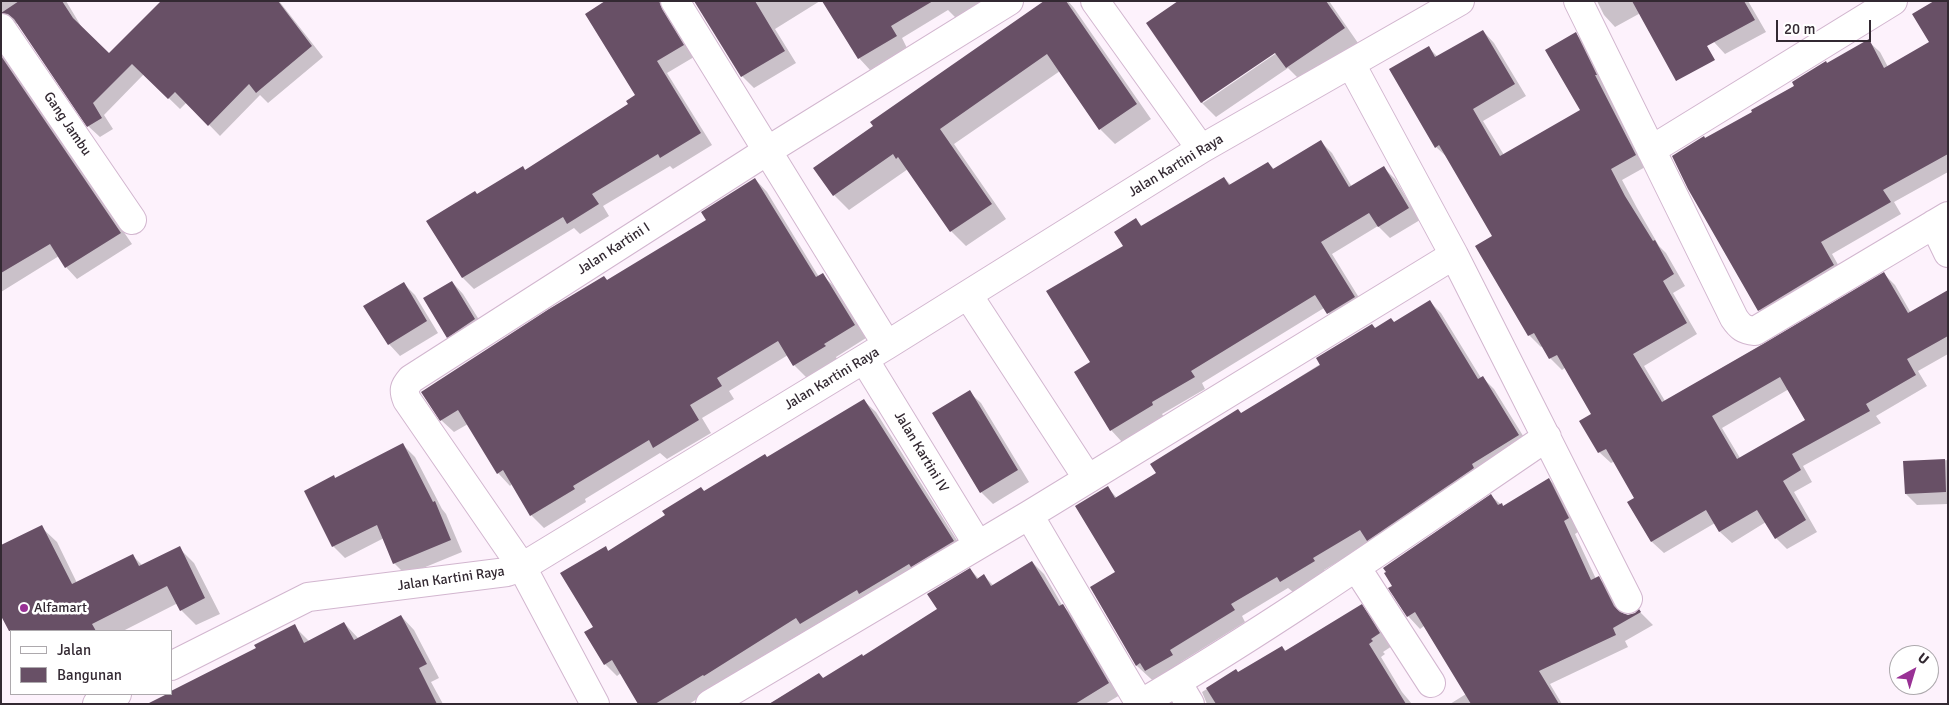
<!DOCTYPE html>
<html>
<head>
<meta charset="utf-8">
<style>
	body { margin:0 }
	#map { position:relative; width:1949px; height:705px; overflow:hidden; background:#fdf2fc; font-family:Signika,sans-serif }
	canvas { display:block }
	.frame { position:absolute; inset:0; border:2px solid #332932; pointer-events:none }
	.legend { position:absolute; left:10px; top:630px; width:162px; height:65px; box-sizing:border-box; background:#fff; border:1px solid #ada9ad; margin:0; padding:6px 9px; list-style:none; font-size:15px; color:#332932 }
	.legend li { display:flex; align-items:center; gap:10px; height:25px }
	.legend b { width:25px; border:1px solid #ada9ad }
	.north { position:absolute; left:1889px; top:645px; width:50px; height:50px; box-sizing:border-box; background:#fff; border:1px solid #ada9ad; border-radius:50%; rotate:39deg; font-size:14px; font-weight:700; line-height:20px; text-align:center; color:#332932 }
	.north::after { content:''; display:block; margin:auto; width:18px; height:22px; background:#993195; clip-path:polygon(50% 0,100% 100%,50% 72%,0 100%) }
	.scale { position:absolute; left:1776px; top:20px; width:95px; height:22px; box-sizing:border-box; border:2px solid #332932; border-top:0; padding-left:6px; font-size:15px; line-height:18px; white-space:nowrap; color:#332932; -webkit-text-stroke:4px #fff; paint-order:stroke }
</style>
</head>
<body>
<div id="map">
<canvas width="1949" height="705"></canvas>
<div class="frame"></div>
<ul class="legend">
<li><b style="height:6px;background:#fff"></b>Jalan</li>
<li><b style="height:14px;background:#685066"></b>Bangunan</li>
</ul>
<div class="north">U</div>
<div class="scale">20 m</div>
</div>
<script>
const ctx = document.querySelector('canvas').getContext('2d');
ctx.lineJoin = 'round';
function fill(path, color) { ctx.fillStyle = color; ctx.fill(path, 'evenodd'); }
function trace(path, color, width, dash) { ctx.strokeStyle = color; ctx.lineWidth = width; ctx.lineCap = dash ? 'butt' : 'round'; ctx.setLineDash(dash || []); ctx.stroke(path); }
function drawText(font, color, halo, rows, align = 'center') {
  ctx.font = font + ' Signika,sans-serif'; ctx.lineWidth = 5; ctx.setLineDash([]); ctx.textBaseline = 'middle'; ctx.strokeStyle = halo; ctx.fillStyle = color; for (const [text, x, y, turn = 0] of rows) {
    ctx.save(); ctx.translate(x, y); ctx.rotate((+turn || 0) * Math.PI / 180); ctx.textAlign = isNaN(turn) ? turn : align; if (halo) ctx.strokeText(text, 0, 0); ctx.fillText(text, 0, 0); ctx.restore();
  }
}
fill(new Path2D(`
	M1,1H66L84,31L109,55L162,1H279L323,57L268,103L260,95L220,136L187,102L180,109L144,74L104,115L113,129L100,137L88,126L19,24L12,23L1,29Z
	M645,1H676L694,57L667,73L712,145L673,169L670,166L603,206L609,216L580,234L574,228L474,289L463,278L428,221L478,195L523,168L526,171L629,105L636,96Z
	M695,1H820L775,29L796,63L754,88L742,76Z
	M824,1H987L957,19L948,10L902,38L907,48L870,70L859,58Z
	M1046,1H1068L1074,8L1151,119L1115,144L1100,129L1060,71L954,144L1006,219L966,246L951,231L908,169L849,210L834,195Z
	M1180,1H1329L1358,43L1302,82L1288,68L1216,117L1202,103L1148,23ZM1280,48L1281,50L1203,103V100Z
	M1597,1H1641L1646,10L1615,27L1604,15Z
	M1691,1H1748L1766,32L1725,54L1714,42Z
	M1948,1V172L1894,202L1901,214L1832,254L1845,277L1770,322L1759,310L1705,139L1754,112L1828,64L1868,41L1880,52L1888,67L1930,43Z
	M1483,31L1494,43L1526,96L1483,121L1504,155L1582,111L1576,34L1587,45L1647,166L1622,180L1637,208L1659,246L1666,253L1685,286L1673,293L1697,334L1644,366L1665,401L1884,274L1895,285L1911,313L1948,292V354L1918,371L1927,386L1876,416L1881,423L1803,466L1812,482L1794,492L1817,532L1787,549L1776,538L1766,522L1732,543L1720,532L1715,523L1664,553L1652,542L1629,502L1636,498L1615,461L1611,463L1599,452L1593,414L1566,367L1562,370L1550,358L1543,346L1541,347L1529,335L1494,236L1448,158L1436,147L1429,48L1438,57ZM1789,389L1807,420L1740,458L1722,428Z
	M1,53L132,244L77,279L66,267L59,256L1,292Z
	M1321,142L1332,153L1352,187L1384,168L1395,179L1420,220L1390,238L1378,226L1332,254L1366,309L1339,325L1324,308L1202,383L1205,389L1162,414L1164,417L1122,442L1111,430L1092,363L1124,247L1136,220L1143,227L1224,178L1231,185L1268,163L1275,170Z
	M755,179L767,192L819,277L822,275L835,287L866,338L836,357L837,359L807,378L794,365L788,355L729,391L734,399L702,418L711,433L667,459L660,453L585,499L586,502L544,528L531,515L512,484L510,486L498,473L468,424L454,432L441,420L607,281L707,220Z
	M452,282L463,294L486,331L459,348L448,337Z
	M404,284L415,295L438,333L400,356L389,344Z
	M1430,302L1441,313L1481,378L1482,377L1494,389L1530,447L1324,570L1326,572L1293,592L1288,588L1242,616L1245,622L1181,662L1189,675L1163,690L1137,666L1091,588L1116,572L1108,488L1117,498L1157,473L1241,414L1376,329L1395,323Z
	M969,392L981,403L1029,482L993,504L981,492Z
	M864,401L876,412L965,553L813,635L807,630L689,704H640L621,673L617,676L605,664L586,632L595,627L605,548L609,551L704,492L768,458Z
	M403,445L415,457L442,509L446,514L462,552L406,575L394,563L384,538L345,558L333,546L334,477L336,479Z
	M1948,460V504L1917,505L1906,494L1904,462Z
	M1549,479L1561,492L1581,530L1575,534L1596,579L1598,577L1611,590L1624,615L1635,614L1639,611L1653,625L1625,641L1628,647L1550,684L1562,704H1450L1466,694L1424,626L1420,629L1408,616L1491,496L1504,507Z
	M41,527L57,542L77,583L132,555L143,566L179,548L194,563L220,614L196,625L181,610L178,603L123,631H11V633L1,613Z
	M1032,562L1044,574L1062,605L1074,617L1120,695L1105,704H769L819,675L824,679L863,657L938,609L970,569L979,579L984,576L994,586Z
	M1361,606L1374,618L1392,646L1383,652L1385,654L1381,657L1402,692L1412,704H1207L1202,692L1236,671L1238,673L1282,647L1286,651Z
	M401,616L414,630L439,678L431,682L443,704H151L258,649L294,626L309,641L344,623L358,638Z`), '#0003');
fill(new Path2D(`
	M19,1H62L73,18L109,53L161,1H278L312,46L256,93L249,84L208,126L175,92L168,99L132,64L93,103L102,118L87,127L14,19L8,14L1,13Z
	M605,1H659L662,9L684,45L657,61L701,133L660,158L658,154L592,194L599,204L567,224L563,217L462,278L426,221L475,191L477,194L523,166L525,170L628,104L626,101L635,95L585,14Z
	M694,1H755L785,51L741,77Z
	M822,1H933L891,26L897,36L858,59Z
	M1044,1H1066L1137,104L1099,130L1047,54L940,129L992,204L950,232L898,157L896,159L893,154L833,196L813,168L873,126L870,122Z
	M1178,1H1326L1345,28L1286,68L1275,53L1201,103L1146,23Z
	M1632,1H1744L1755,20L1707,46L1715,60L1676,81Z
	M1934,1H1948V154L1883,190L1891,202L1821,242L1834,265L1758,311L1688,189L1672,156L1704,136L1705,138L1752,112L1751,110L1794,86L1792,82L1826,61L1827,63L1869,39L1884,68L1929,42L1912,14Z
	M1483,30L1515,84L1473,109L1500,156L1580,110L1545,50L1576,32L1597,75H1595L1636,155L1611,169L1625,196L1653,241L1655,240L1674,274L1663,281L1687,323L1633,354L1662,402L1763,344L1884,272L1908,313L1948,290V336L1907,359L1916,375L1866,404L1870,411L1792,454L1801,470L1783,481L1806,520L1775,539L1757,510L1719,532L1706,510L1651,542L1627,502L1634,498L1606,449L1598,453L1579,421L1591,414L1557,355L1549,359L1534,333L1528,336L1475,246L1492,236L1439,145L1435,148L1389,69L1429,46L1435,57ZM1780,377L1805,420L1737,459L1712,416Z
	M1,56L121,233L65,268L50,244L1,273Z
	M1321,140L1349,187L1384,166L1409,208L1378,227L1369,213L1321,242L1355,297L1327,314L1315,295L1191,371L1195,377L1152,402L1153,405L1110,431L1074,372L1090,362L1046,291L1123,246L1114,232L1136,218L1141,226L1224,177L1229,185L1268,162L1273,169Z
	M755,178L816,277L823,273L855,325L824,344L826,346L793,366L778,341L717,378L722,386L690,405L699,420L653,448L649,440L573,486L575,489L530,516L503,470L497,474L458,410L440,421L421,392L549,309L604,276L607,280L706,220L701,212Z
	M452,281L475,319L447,338L423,298Z
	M404,282L427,321L388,345L363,306Z
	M1430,300L1478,379L1483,376L1519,435L1472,464L1474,468L1367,541L1360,530L1313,558L1315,561L1280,582L1277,577L1231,604L1235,610L1170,650L1173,655L1145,671L1140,663L1136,666L1090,587L1115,572L1075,506L1108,486L1115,498L1156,473L1150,464L1238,409L1241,413L1320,365L1316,358L1372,324L1375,328L1391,318L1394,322Z
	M970,390L1018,470L980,493L932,413Z
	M864,399L954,541L911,567L909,564L859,594L857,590L800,624L796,618L704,676L703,675L655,704H638L612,660L604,665L584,632L593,627L560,573L606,546L608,551L665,515L662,511L701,487L704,491L765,454L767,457Z
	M403,443L433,502L435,501L451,540L393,564L377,525L332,547L304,491L334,475L335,478Z
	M1945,459L1946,492L1905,494L1903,461Z
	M1549,478L1569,518L1564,521L1591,580L1599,576L1614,606L1620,612L1628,615L1635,613L1639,609L1641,612L1613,628L1616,635L1539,671L1559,704H1471L1415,612L1407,617L1388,588L1392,586L1384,573L1386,572L1383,568L1491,494L1498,505L1502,503L1503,506Z
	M42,525L72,584L133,554L139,566L180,546L205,598L180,611L167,586L92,624L96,631H9L1,616V545Z
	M1032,561L1059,606L1063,604L1109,683L1075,704H769L819,673L823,678L862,654L863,656L937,609L927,594L970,568L977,579L984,574L991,586Z
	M1362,604L1380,633L1371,639L1373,641L1369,644L1406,704H1216L1206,688L1236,669L1238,672L1282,646L1285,651Z
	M401,615L427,664L419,668L437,704H147L167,694H171V691L256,648L254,645L295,624L304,643L344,622L354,640Z`), '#685066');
const minor = new Path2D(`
	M675,1L887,345
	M1095,1L1201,149
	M1578,1L1734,318C1740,327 1744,330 1755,331L1948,216
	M1,28L132,220
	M1351,64L1454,255L1628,599
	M1651,150L1893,1
	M1934,224L1948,253
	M968,295L1088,479
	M864,359L978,545
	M1029,515L1140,704
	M1356,567L1431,683
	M171,666L308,597L507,572L522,567L887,345L1201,149L1460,1
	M1177,682L1190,704
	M97,704L117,694
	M595,704L522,567L407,400C403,390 404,387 411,379L767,151L1009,1
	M710,704L1029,515L1454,255
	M1140,704C1280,622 1413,528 1547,437`);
trace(minor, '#d2b6cf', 30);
trace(minor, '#fff', 28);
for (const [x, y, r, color] of [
	[24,608,5,"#993195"]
]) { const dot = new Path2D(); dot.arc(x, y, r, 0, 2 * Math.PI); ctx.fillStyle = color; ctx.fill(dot); trace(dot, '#fff', 2); }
drawText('14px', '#332932', '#fff', [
	["Gang Jambu",67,124,56],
	["Jalan Kartini Raya",1176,166,-31],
	["Jalan Kartini I",614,249,-33],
	["Jalan Kartini Raya",832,379,-31],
	["Jalan Kartini IV",921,452,59],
	["Jalan Kartini Raya",451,579,-8]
]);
drawText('14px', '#332932', '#fff', [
	["Alfamart",34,608]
], 'left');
</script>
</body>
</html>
